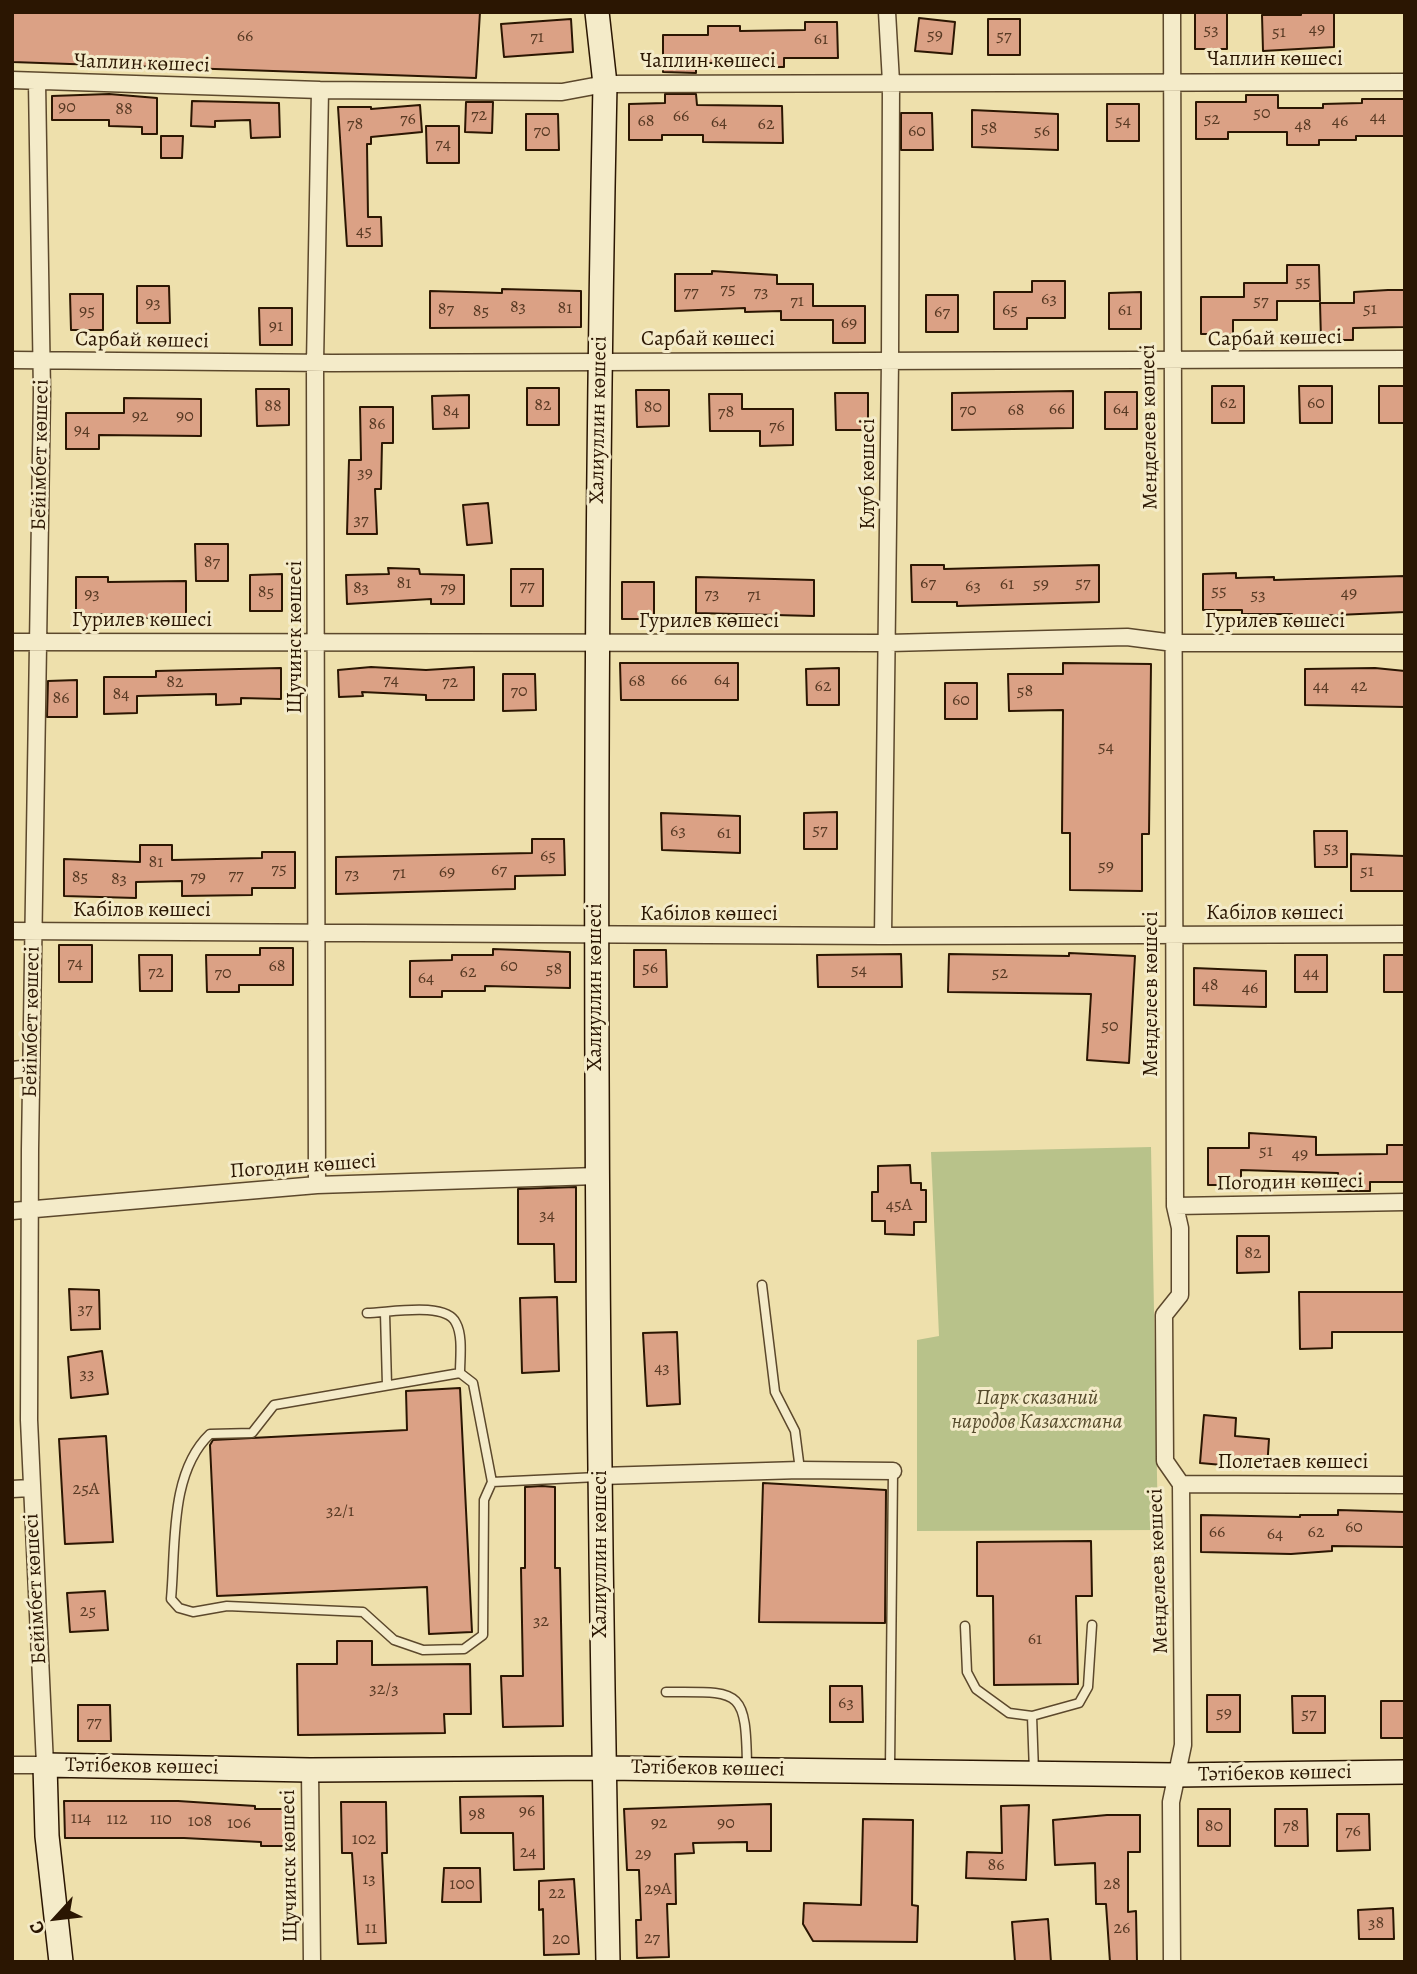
<!DOCTYPE html>
<html>
<head>
<meta charset="utf-8">
<style>
	body { margin:0 }
	#map { position:relative; width:1417px; height:1974px; overflow:hidden; background:#eee0ac; font-family:Alegreya,serif }
	canvas { display:block }
	.frame { position:absolute; inset:0; border:14px solid #2b1602; pointer-events:none }
	.north { position:absolute; left:21px; top:1883px; width:70px; height:70px; -webkit-text-stroke:5px #f4ebc9; paint-order:stroke; rotate:243deg; font-size:19px; font-weight:700; line-height:28px; text-align:center; color:#2b1602 }
	.north::after { content:''; display:block; margin:auto; width:24px; height:32px; background:#2b1602; clip-path:polygon(50% 0,100% 100%,50% 72%,0 100%) }
</style>
</head>
<body>
<div id="map">
<canvas width="1417" height="1974"></canvas>
<div class="frame"></div>
<div class="north">С</div>
</div>
<script>
const ctx = document.querySelector('canvas').getContext('2d');
ctx.lineJoin = 'round';
function fill(path, color) { ctx.fillStyle = color; ctx.fill(path, 'evenodd'); }
function trace(path, color, width, dash) { ctx.strokeStyle = color; ctx.lineWidth = width; ctx.lineCap = dash ? 'butt' : 'round'; ctx.setLineDash(dash || []); ctx.stroke(path); }
function drawText(font, color, halo, rows, align = 'center') {
  ctx.font = font + ' Alegreya,serif'; ctx.lineWidth = 6; ctx.setLineDash([]); ctx.textBaseline = 'middle'; ctx.strokeStyle = halo; ctx.fillStyle = color; for (const [text, x, y, turn = 0] of rows) {
    ctx.save(); ctx.translate(x, y); ctx.rotate((+turn || 0) * Math.PI / 180); ctx.textAlign = isNaN(turn) ? turn : align; if (halo) ctx.strokeText(text, 0, 0); ctx.fillText(text, 0, 0); ctx.restore();
  }
}
fill(new Path2D(`
	M1151,1147L1158,1530L917,1531V1340L939,1336L931,1152Z`), '#b8c28a');
const building = new Path2D(`
	M12,12H480L476,78L12,62Z
	M1195,12H1227V49H1195Z
	M1301,12H1334V47L1263,51L1262,15H1301Z
	M919,18L955,22L952,54L915,51Z
	M571,19L573,52L504,57L501,24Z
	M988,19H1020V55H988Z
	M805,22H837L838,58H784V67H751V63H696V73L663,72V35H708V26H740V31L805,30Z
	M109,94L157,98V134H142V127L109,126V120H52V96Z
	M665,94H696L697,105L782,106L783,143L703,142V135H662V140H629V104L665,103Z
	M1246,95H1278V108H1323V104L1362,103V99H1405V136H1356V140H1319V145H1287V132H1228V139H1196V102H1246Z
	M192,101L279,103L280,137L251,138L250,120L215,121V127L191,126Z
	M466,102H493L492,133L465,132Z
	M1107,104H1139V141H1107Z
	M420,105L422,132L371,137V144H367L368,217H381L382,246H347L338,107H371V109Z
	M972,110L1058,114V150L972,147Z
	M901,113H932L933,150H901Z
	M526,114H558L559,150H526Z
	M426,126H459V163H427Z
	M161,136H183L182,158H161Z
	M1287,265H1319L1320,301H1277V320H1233V334H1201V297H1244V283H1287Z
	M712,271L777,275V284H813V306H865V343H833V320H781V311L745,312V308L675,311V274H712Z
	M1032,281H1065V318H1027V329H994V292H1032Z
	M137,286H169L170,323H137Z
	M502,289L581,291V327L430,328V291L502,293Z
	M1388,290H1405V327L1353,328V340H1321L1320,303H1354V292Z
	M1141,292V329H1109V293Z
	M70,294H103V330H71Z
	M926,295H958V332H926Z
	M259,308H292V345H260Z
	M1212,386H1244V423H1212Z
	M1299,386H1332V423H1300Z
	M1379,386H1405V423H1379Z
	M527,388H559V425H527Z
	M256,389H289V425L257,426Z
	M636,390H669V426L637,427Z
	M1073,391V428L952,430V393Z
	M1105,392H1137V429H1105Z
	M835,393H868V430H836Z
	M709,394H742V409H793V445L760,446V431H710Z
	M469,395V428L433,429L432,396Z
	M124,398L201,399V436L99,435V449H66V413H124Z
	M360,407H393V443H382L381,489H375L377,534H347L349,460H361Z
	M488,503L492,543L467,545L463,505Z
	M195,544H228V581H196Z
	M911,565H944V569L1099,565V602L957,606V602H912Z
	M388,568L419,569L420,574L464,575V604H431V599L347,604L346,575L389,574Z
	M511,569H543V606H511Z
	M1236,573V578L1274,577V580L1405,576V612L1292,617V614H1242V610H1203V574Z
	M282,574V611H250V575Z
	M76,577H108V582L186,581V618H111V614H76Z
	M696,577L814,580V616L696,613Z
	M622,582H654V619H622Z
	M620,663H738V700H621Z
	M1063,663L1151,664L1149,834H1142V891L1070,890V833H1062L1063,710L1009,711L1008,674H1063Z
	M371,667L426,670L474,667V700H426V695L362,692L363,696L339,697L338,670Z
	M281,668V699L241,698V704L216,705V694L137,696V713L104,714V677H156V671Z
	M839,668V705H807L806,669Z
	M1375,668L1405,671V707L1305,705V669Z
	M503,674H535L536,710L503,711Z
	M77,680V717H47L48,681Z
	M945,683H977V719H945Z
	M837,812V849H804V813Z
	M661,813L740,816V853L662,850Z
	M1314,831H1347V867H1315Z
	M532,839H564L565,875L515,876V889L336,894V857L532,853Z
	M140,845H172V860L262,858V852H295V888H252V895L182,896V881L136,882V898L64,896V859L140,862Z
	M1351,854L1405,856V891H1351Z
	M59,945H92V982H59Z
	M260,948H293V985H239V992H207L206,955H260Z
	M493,949L570,952V988L485,986V991H442V997H410V961L452,960V955H493Z
	M634,950H666L667,987H634Z
	M1069,953L1135,956L1129,1063L1087,1060L1091,994L948,992L949,954L1069,956Z
	M901,954L902,987H818L817,955Z
	M139,955H172V991H140Z
	M1295,955H1327V992H1295Z
	M1384,955H1405V992H1384Z
	M1194,968L1266,971V1007L1194,1005Z
	M1249,1133L1316,1137V1155L1387,1154V1145H1405V1182H1370V1191H1338V1173L1241,1170V1185H1208V1148H1249Z
	M910,1165L911,1183H921V1190H926V1222H914V1235L885,1234V1221H872V1192H878V1166Z
	M576,1187V1282H555L554,1244H518V1189Z
	M1237,1236H1269V1272L1237,1273Z
	M69,1289L99,1290L100,1329L71,1330Z
	M1299,1292H1405V1332H1332V1348L1300,1349Z
	M557,1297L559,1371L522,1373L520,1298Z
	M677,1332L680,1404L647,1406L643,1333Z
	M102,1351L108,1394L71,1398L68,1357Z
	M460,1388L472,1632L429,1634L427,1587L217,1596L210,1445L213,1440L407,1430L406,1391Z
	M1204,1415L1236,1418L1235,1436L1269,1439L1267,1469L1200,1463Z
	M106,1436L113,1542L65,1544L59,1439Z
	M763,1483L886,1490L885,1623L759,1622Z
	M542,1486L555,1487V1568H560L563,1726L503,1727L501,1676H523L521,1568H525V1487Z
	M1338,1510L1405,1512V1547L1332,1546V1551L1291,1554L1201,1552V1515L1300,1517V1515H1338Z
	M1091,1541L1092,1596H1076L1078,1684L994,1685L993,1596H977V1542Z
	M105,1591L108,1630L70,1632L67,1593Z
	M337,1641H372V1665L470,1664L471,1714H444L445,1733L298,1735L297,1664H337Z
	M830,1686H862L863,1722H830Z
	M1207,1695H1240V1732H1207Z
	M1292,1696H1325V1733H1293Z
	M1381,1701H1405V1738H1381Z
	M78,1705H110L111,1741H78Z
	M543,1796L544,1869L514,1870L513,1833H461L460,1797Z
	M64,1801H178L255,1806V1809H293V1846H261V1842L184,1838H65Z
	M341,1802H386L387,1853H382L386,1943L358,1944L352,1853H342Z
	M771,1804V1851H747V1842L693,1843L694,1853L675,1854L676,1904H667L669,1957L637,1958L636,1920H641L639,1870H627L624,1809Z
	M1029,1805L1026,1880L966,1878L967,1852L1002,1853L1001,1806Z
	M1198,1809H1230V1846H1198Z
	M1275,1809H1307L1308,1846H1275Z
	M1337,1814H1369L1370,1850L1337,1851Z
	M1107,1815H1140V1852H1128V1912L1136,1911L1137,1962H1110L1106,1904H1096L1095,1863L1055,1865L1053,1820Z
	M863,1819L913,1820L912,1905L918,1906L917,1942L813,1941L803,1924L804,1903L861,1905Z
	M444,1868H480L481,1902H442Z
	M574,1879L579,1954L544,1955L543,1909L539,1910V1881Z
	M1393,1908L1394,1939H1359L1358,1910Z
	M1048,1919L1051,1962H1015L1012,1922Z`);
fill(building, '#dba185');
trace(building, '#2b1602', 2);
const lane = new Path2D(`
	M762,1285L775,1392L795,1431L800,1470
	M367,1313C388,1313 446,1301 456,1323C463,1336 460,1358 460,1373
	M385,1313L387,1385
	M460,1373L473,1383L492,1482L484,1500L483,1635L464,1649L423,1650L394,1640L363,1612L227,1606L193,1612L179,1608L171,1599C176,1546 169,1473 210,1434L252,1433L274,1405Z
	M492,1482L598,1477
	M965,1626L967,1672L976,1689L1009,1713L1032,1716L1034,1772
	M666,1692C740,1692 746,1687 747,1767
	M1032,1716L1079,1703L1088,1687L1092,1625
	M890,1768L893,1471`);
const street = new Path2D(`
	M12,80L320,90L562,92L605,84L1405,82
	M12,360L332,363L1405,359
	M12,642L889,643L1127,637L1174,643H1405
	M12,931L883,936L1405,934
	M883,936L890,360L891,82L887,12
	M12,1070L31,1068
	M317,1185L315,363L320,90
	M1175,1206L1405,1202
	M12,1211L317,1185L597,1176
	M601,1476L800,1470L893,1471
	M1181,1484L1405,1485
	M12,1489L31,1488
	M12,1765H45L29,1420L30,1149L42,392L37,82
	M310,1770L312,1962
	M1172,1962L1171,1802L1183,1745L1181,1484L1165,1461L1164,1315L1180,1295V1228L1175,1206L1172,12`);
const secondary = new Path2D(`
	M597,12L605,84C592,710 595,1336 608,1962
	M61,1962L47,1836L45,1765L310,1770L604,1768L1175,1775L1405,1772`);
trace(lane, '#5c482c', 11);
trace(street, '#5c482c', 19);
trace(secondary, '#2b1602', 26);
trace(lane, '#f4ebc9', 8);
trace(street, '#f4ebc9', 16);
trace(secondary, '#f4ebc9', 23);
drawText('18px', '#573923', null, [
	["49",1317,30],
	["53",1211,31],
	["51",1279,33],
	["59",935,36],
	["66",245,37],
	["57",1004,37],
	["71",537,38],
	["61",821,40],
	["90",67,108],
	["88",124,110],
	["50",1262,114],
	["72",479,116],
	["66",681,117],
	["44",1378,118],
	["76",408,120],
	["52",1212,120],
	["68",646,122],
	["54",1123,122],
	["46",1340,122],
	["64",719,123],
	["78",355,125],
	["62",766,125],
	["48",1303,126],
	["58",989,129],
	["70",542,132],
	["60",917,132],
	["56",1042,132],
	["74",443,145],
	["45",364,232],
	["55",1303,283],
	["75",728,290],
	["77",691,293],
	["73",761,293],
	["63",1049,300],
	["71",797,302],
	["57",1261,302],
	["93",153,304],
	["83",518,308],
	["81",565,309],
	["87",446,310],
	["51",1370,310],
	["65",1010,311],
	["61",1125,311],
	["95",87,312],
	["85",481,312],
	["67",942,313],
	["69",849,324],
	["91",276,327],
	["62",1228,404],
	["60",1316,404],
	["82",543,406],
	["88",273,407],
	["80",653,408],
	["66",1057,410],
	["64",1121,410],
	["70",968,411],
	["68",1016,411],
	["84",451,412],
	["78",726,413],
	["92",140,417],
	["90",185,417],
	["86",377,425],
	["76",777,427],
	["94",82,431],
	["39",365,474],
	["37",361,521],
	["87",212,563],
	["81",404,584],
	["67",928,584],
	["57",1083,584],
	["61",1007,585],
	["59",1041,585],
	["77",527,587],
	["63",973,587],
	["83",361,589],
	["79",448,589],
	["55",1219,592],
	["85",266,593],
	["49",1349,594],
	["93",92,595],
	["73",712,595],
	["71",754,596],
	["53",1258,596],
	["74",391,681],
	["66",679,681],
	["64",722,681],
	["68",637,682],
	["82",175,683],
	["72",450,683],
	["62",823,687],
	["44",1321,687],
	["42",1359,687],
	["70",519,692],
	["58",1025,692],
	["84",121,695],
	["86",61,699],
	["60",961,701],
	["54",1106,748],
	["57",820,831],
	["63",678,832],
	["61",724,834],
	["53",1331,849],
	["65",548,857],
	["81",156,863],
	["59",1106,867],
	["75",279,870],
	["67",499,871],
	["51",1367,872],
	["69",447,873],
	["71",399,874],
	["73",352,875],
	["77",236,876],
	["85",80,878],
	["79",198,878],
	["83",119,880],
	["74",75,964],
	["68",277,967],
	["60",509,967],
	["56",650,969],
	["58",554,970],
	["54",859,971],
	["72",156,973],
	["62",468,973],
	["70",223,974],
	["52",1000,974],
	["44",1311,974],
	["64",426,979],
	["48",1210,986],
	["46",1250,989],
	["50",1110,1027],
	["51",1266,1152],
	["49",1300,1155],
	["45А",899,1206],
	["34",547,1216],
	["82",1253,1254],
	["37",85,1310],
	["43",662,1369],
	["33",87,1375],
	["25А",86,1490],
	["32/1",340,1512],
	["60",1354,1528],
	["66",1217,1533],
	["62",1316,1533],
	["64",1275,1535],
	["25",88,1612],
	["32",541,1622],
	["61",1035,1640],
	["32/3",384,1690],
	["63",846,1704],
	["59",1224,1714],
	["57",1309,1715],
	["77",94,1723],
	["96",527,1812],
	["98",477,1815],
	["114",81,1819],
	["112",117,1820],
	["110",161,1820],
	["108",200,1822],
	["106",239,1824],
	["92",659,1824],
	["90",726,1824],
	["80",1214,1827],
	["78",1291,1827],
	["76",1353,1832],
	["102",364,1840],
	["24",528,1853],
	["29",643,1855],
	["86",996,1866],
	["13",369,1880],
	["100",462,1885],
	["28",1112,1885],
	["29А",658,1890],
	["22",557,1894],
	["38",1376,1924],
	["11",371,1929],
	["26",1122,1929],
	["27",652,1939],
	["20",561,1940]
]);
drawText('21px', '#2b1602', '#f4ebc9', [
	["Чаплин көшесі",1275,60],
	["Чаплин көшесі",708,62],
	["Чаплин көшесі",142,64,2],
	["Сарбай көшесі",1275,339,-1],
	["Сарбай көшесі",708,340],
	["Сарбай көшесі",142,341,1],
	["Халиуллин көшесі",599,420,-89],
	["Менделеев көшесі",1150,427,-91],
	["Бейімбет көшесі",41,455,-89],
	["Клуб көшесі",869,474,-90],
	["Гурилев көшесі",142,621],
	["Гурилев көшесі",709,622],
	["Гурилев көшесі",1275,622],
	["Щучинск көшесі",296,637,-90],
	["Кабілов көшесі",142,911],
	["Кабілов көшесі",1275,914],
	["Кабілов көшесі",709,915],
	["Халиуллин көшесі",596,987,-90],
	["Менделеев көшесі",1152,994,-90],
	["Бейімбет көшесі",32,1022,-89],
	["Погодин көшесі",303,1167,-4],
	["Погодин көшесі",1290,1183,-1],
	["Полетаев көшесі",1293,1463],
	["Халиуллин көшесі",601,1554,-90],
	["Менделеев көшесі",1159,1571,-92],
	["Бейімбет көшесі",36,1589,-93],
	["Тәтібеков көшесі",142,1767,1],
	["Тәтібеков көшесі",708,1769,1],
	["Тәтібеков көшесі",1275,1774,-1],
	["Щучинск көшесі",290,1866,-91]
]);
drawText('italic 21px', '#554a2b', '#f4ebc9', [
	["Парк сказаний",1037,1399],
	["народов Казахстана",1037,1423]
]);
</script>
</body>
</html>
